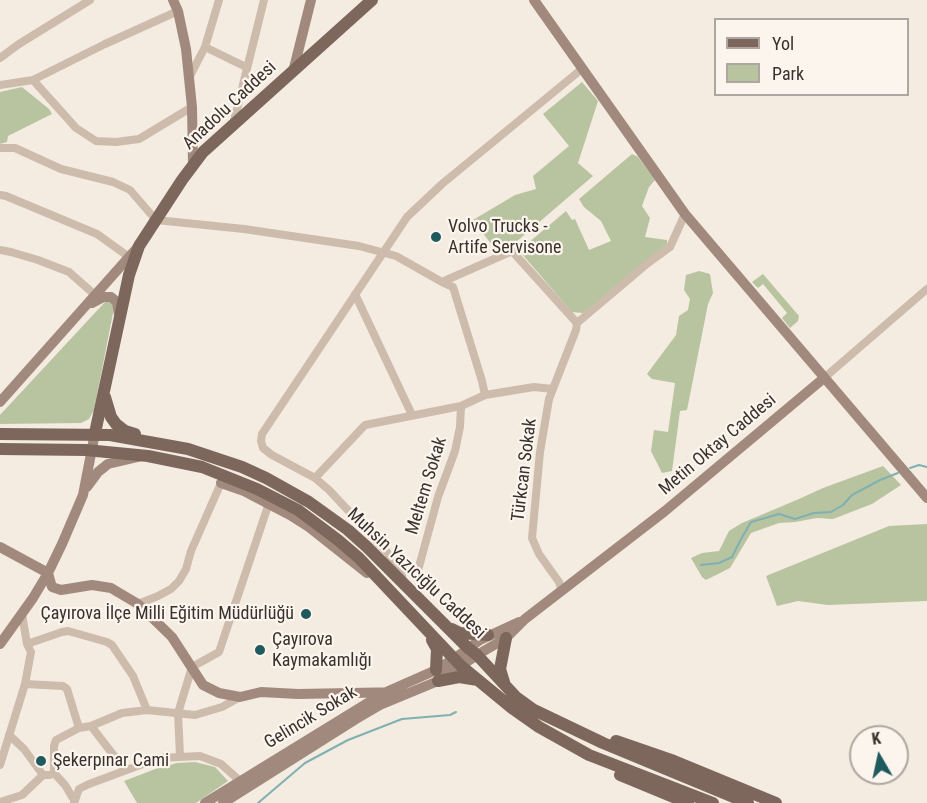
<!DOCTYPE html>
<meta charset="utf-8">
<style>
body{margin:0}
#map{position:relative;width:927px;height:803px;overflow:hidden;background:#f4ebe1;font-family:"Roboto Condensed",sans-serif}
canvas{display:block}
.legend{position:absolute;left:714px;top:18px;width:195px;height:78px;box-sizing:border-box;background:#fbf5ee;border:2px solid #aea6a0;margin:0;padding:8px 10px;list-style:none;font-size:18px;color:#3b302b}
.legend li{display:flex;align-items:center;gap:12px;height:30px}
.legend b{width:30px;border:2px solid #aea6a0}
.north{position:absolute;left:849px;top:725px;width:60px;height:60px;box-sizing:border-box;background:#fbf5ee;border:2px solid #aea6a0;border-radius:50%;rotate:351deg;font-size:16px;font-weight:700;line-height:24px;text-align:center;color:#3b302b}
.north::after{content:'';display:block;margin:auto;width:21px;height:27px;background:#1f5a5e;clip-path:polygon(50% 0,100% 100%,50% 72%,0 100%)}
</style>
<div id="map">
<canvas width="927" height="803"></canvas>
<ul class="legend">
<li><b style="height:8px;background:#7d675c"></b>Yol</li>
<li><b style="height:16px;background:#b8c4a0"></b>Park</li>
</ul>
<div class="north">K</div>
</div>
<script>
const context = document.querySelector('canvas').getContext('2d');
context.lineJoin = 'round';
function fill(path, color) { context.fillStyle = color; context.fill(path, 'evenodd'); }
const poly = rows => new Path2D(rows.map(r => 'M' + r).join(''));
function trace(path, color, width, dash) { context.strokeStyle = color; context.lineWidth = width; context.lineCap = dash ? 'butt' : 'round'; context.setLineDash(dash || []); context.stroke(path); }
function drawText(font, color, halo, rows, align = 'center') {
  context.font = font + ' "Roboto Condensed",sans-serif'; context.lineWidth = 4.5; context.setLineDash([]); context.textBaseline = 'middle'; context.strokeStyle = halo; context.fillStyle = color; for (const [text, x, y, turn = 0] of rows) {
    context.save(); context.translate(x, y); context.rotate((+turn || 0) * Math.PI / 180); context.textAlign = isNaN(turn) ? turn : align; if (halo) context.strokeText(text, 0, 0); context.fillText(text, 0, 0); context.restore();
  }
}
const green = poly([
 [582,82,598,101,578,163,593,176,509,248,498,253,473,220,515,195,536,189,533,176,569,146,543,114],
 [22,87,49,109,52,114,8,136,7,142,0,144,0,92],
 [632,154,638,157,655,180,649,187,642,206,650,218,645,237,667,240,667,244,583,313,572,312,522,254,521,249,566,211,572,220,575,219,589,250,611,241,601,221,584,207,579,199],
 [699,271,710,274,713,293,708,304,687,410,680,411,672,471,662,473,651,451,654,430,668,432,675,383,652,379,647,374,676,335,679,316,688,310,690,299,684,290,686,275],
 [763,274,799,316,798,321,790,328,782,318,787,313,763,284,758,288,752,282],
 [110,301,114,304,114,308,94,410,89,419,81,423,0,424,0,415,105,302],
 [883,466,901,485,872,504,833,519,817,518,795,522,779,523,751,533,730,568,706,580,702,577,691,558,702,553,719,551,729,531,742,523,799,499,823,488],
 [927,524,927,601,828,605,798,601,777,606,766,576,889,526],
 [195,762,215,767,228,781,196,803,137,803,124,781,158,768,177,763]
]);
const stream = poly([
 [910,468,919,465,927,467],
 [701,565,719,563,732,557,741,539,751,522,779,514,795,519,814,513,831,512,843,505,852,495,880,480,898,473],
 [258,803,305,763,348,740,402,719,450,715,456,712]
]);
const street = poly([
 [205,47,246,67],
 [0,58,19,44,90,0],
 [190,76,205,47,219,0],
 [33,80,76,128,96,141,116,142,139,139,192,107],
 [0,85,33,80,105,44,178,11],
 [233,125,264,0],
 [0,148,15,148,61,169,113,182,130,190,156,220,244,229,359,246,396,256,442,282,512,251,577,323,576,330,549,399,540,452,532,538,539,554,559,582,562,591],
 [0,195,6,196,97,234,129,257],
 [0,250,11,252,38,260,69,272,95,295],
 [442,282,453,287,482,381,485,395],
 [355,294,412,415],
 [577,323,648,263,670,247,685,214],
 [824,378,927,289],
 [315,478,365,425,461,406,485,395,534,387,553,389],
 [417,574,438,497,455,451,460,427,461,406],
 [402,576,387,552,329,490,315,478,272,455,263,448,261,441,262,434,407,217,442,184,583,68],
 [138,604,158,596,171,589,179,581,186,569,191,551,221,483],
 [27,644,62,632,68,631,107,642,112,645,133,676,147,710],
 [25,684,63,686,67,689,79,728],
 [91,726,125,770],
 [9,735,24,749,43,775],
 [180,756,178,713,192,667,219,652,269,503],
 [0,765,25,684,31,652,27,644,22,614],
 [54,773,54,746,56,740,79,728,91,726,122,713,147,710,195,715,222,707,240,697],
 [54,773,65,785,74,800],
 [3,801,22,795,43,775,50,775,54,773],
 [74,803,79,789,89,784,159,758,200,756,221,764,240,781]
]);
const secondary = poly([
 [173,0,178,11,186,49,192,107,193,164],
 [534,0,685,214,927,498],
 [293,72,311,0],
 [92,303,103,297,111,297,117,302,119,315],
 [0,402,137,248],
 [221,483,244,491,290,515,309,527,367,573],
 [87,487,98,472,108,464,138,457],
 [0,547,48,573,52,587,61,590,92,585,111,588,138,604,172,637,203,685,219,693,240,697,261,692,298,694,404,692],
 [0,644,33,598,48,573,62,544,83,495,95,433],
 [205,803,384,693,436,670,455,658,480,640,519,622],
 [223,803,356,719,380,705,438,681,477,655,506,638,525,619,665,511,824,378]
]);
const primary = poly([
 [105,397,111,417,116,424,125,431,135,434],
 [95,433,129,275,139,246,182,180,203,152,372,0],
 [0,434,110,435,188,449,242,467,266,478,309,502,348,530,367,547,468,648,477,655,516,697,534,710,603,743,748,803],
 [0,449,86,450,148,456,202,467,257,489,298,510,338,540,359,558,461,666,512,708,539,727,589,755,713,803],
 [452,629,460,633,488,635],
 [432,640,437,649,436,670],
 [438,681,459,677,478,680],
 [504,682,500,669,506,638],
 [616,741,674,761,776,803],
 [620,775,688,803]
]);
const markers = [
 [436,237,6,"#1f5a5e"],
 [306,614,6,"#1f5a5e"],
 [260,650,6,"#1f5a5e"],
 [41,761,6,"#1f5a5e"]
];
const streetNames = [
 ["Anadolu Caddesi",230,106,-43],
 ["Metin Oktay Caddesi",718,445,-40],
 ["Türkcan Sokak",525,470,-83],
 ["Meltem Sokak",427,486,-73],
 ["Muhsin Yazıcığlu Caddesi",416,574,43],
 ["Gelincik Sokak",311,718,-31]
];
const poiNames = [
 ["Volvo Trucks -",448,227],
 ["Artife Servisone",448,248],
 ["Çayırova İlçe Milli Eğitim Müdürlüğü",294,614,"right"],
 ["Çayırova",272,640],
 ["Kaymakamlığı",272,661],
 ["Şekerpınar Cami",53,761]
];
fill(green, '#b8c4a0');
trace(stream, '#7fb0b2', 2);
trace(street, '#cdbbac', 8);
trace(secondary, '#a18a7d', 10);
trace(primary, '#7d675c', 12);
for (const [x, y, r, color] of markers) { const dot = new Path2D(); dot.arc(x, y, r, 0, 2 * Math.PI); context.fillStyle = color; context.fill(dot); trace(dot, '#fbf5ee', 2); }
drawText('18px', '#3b302b', '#fbf5ee', streetNames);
drawText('18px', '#3b302b', '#fbf5ee', poiNames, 'left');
</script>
